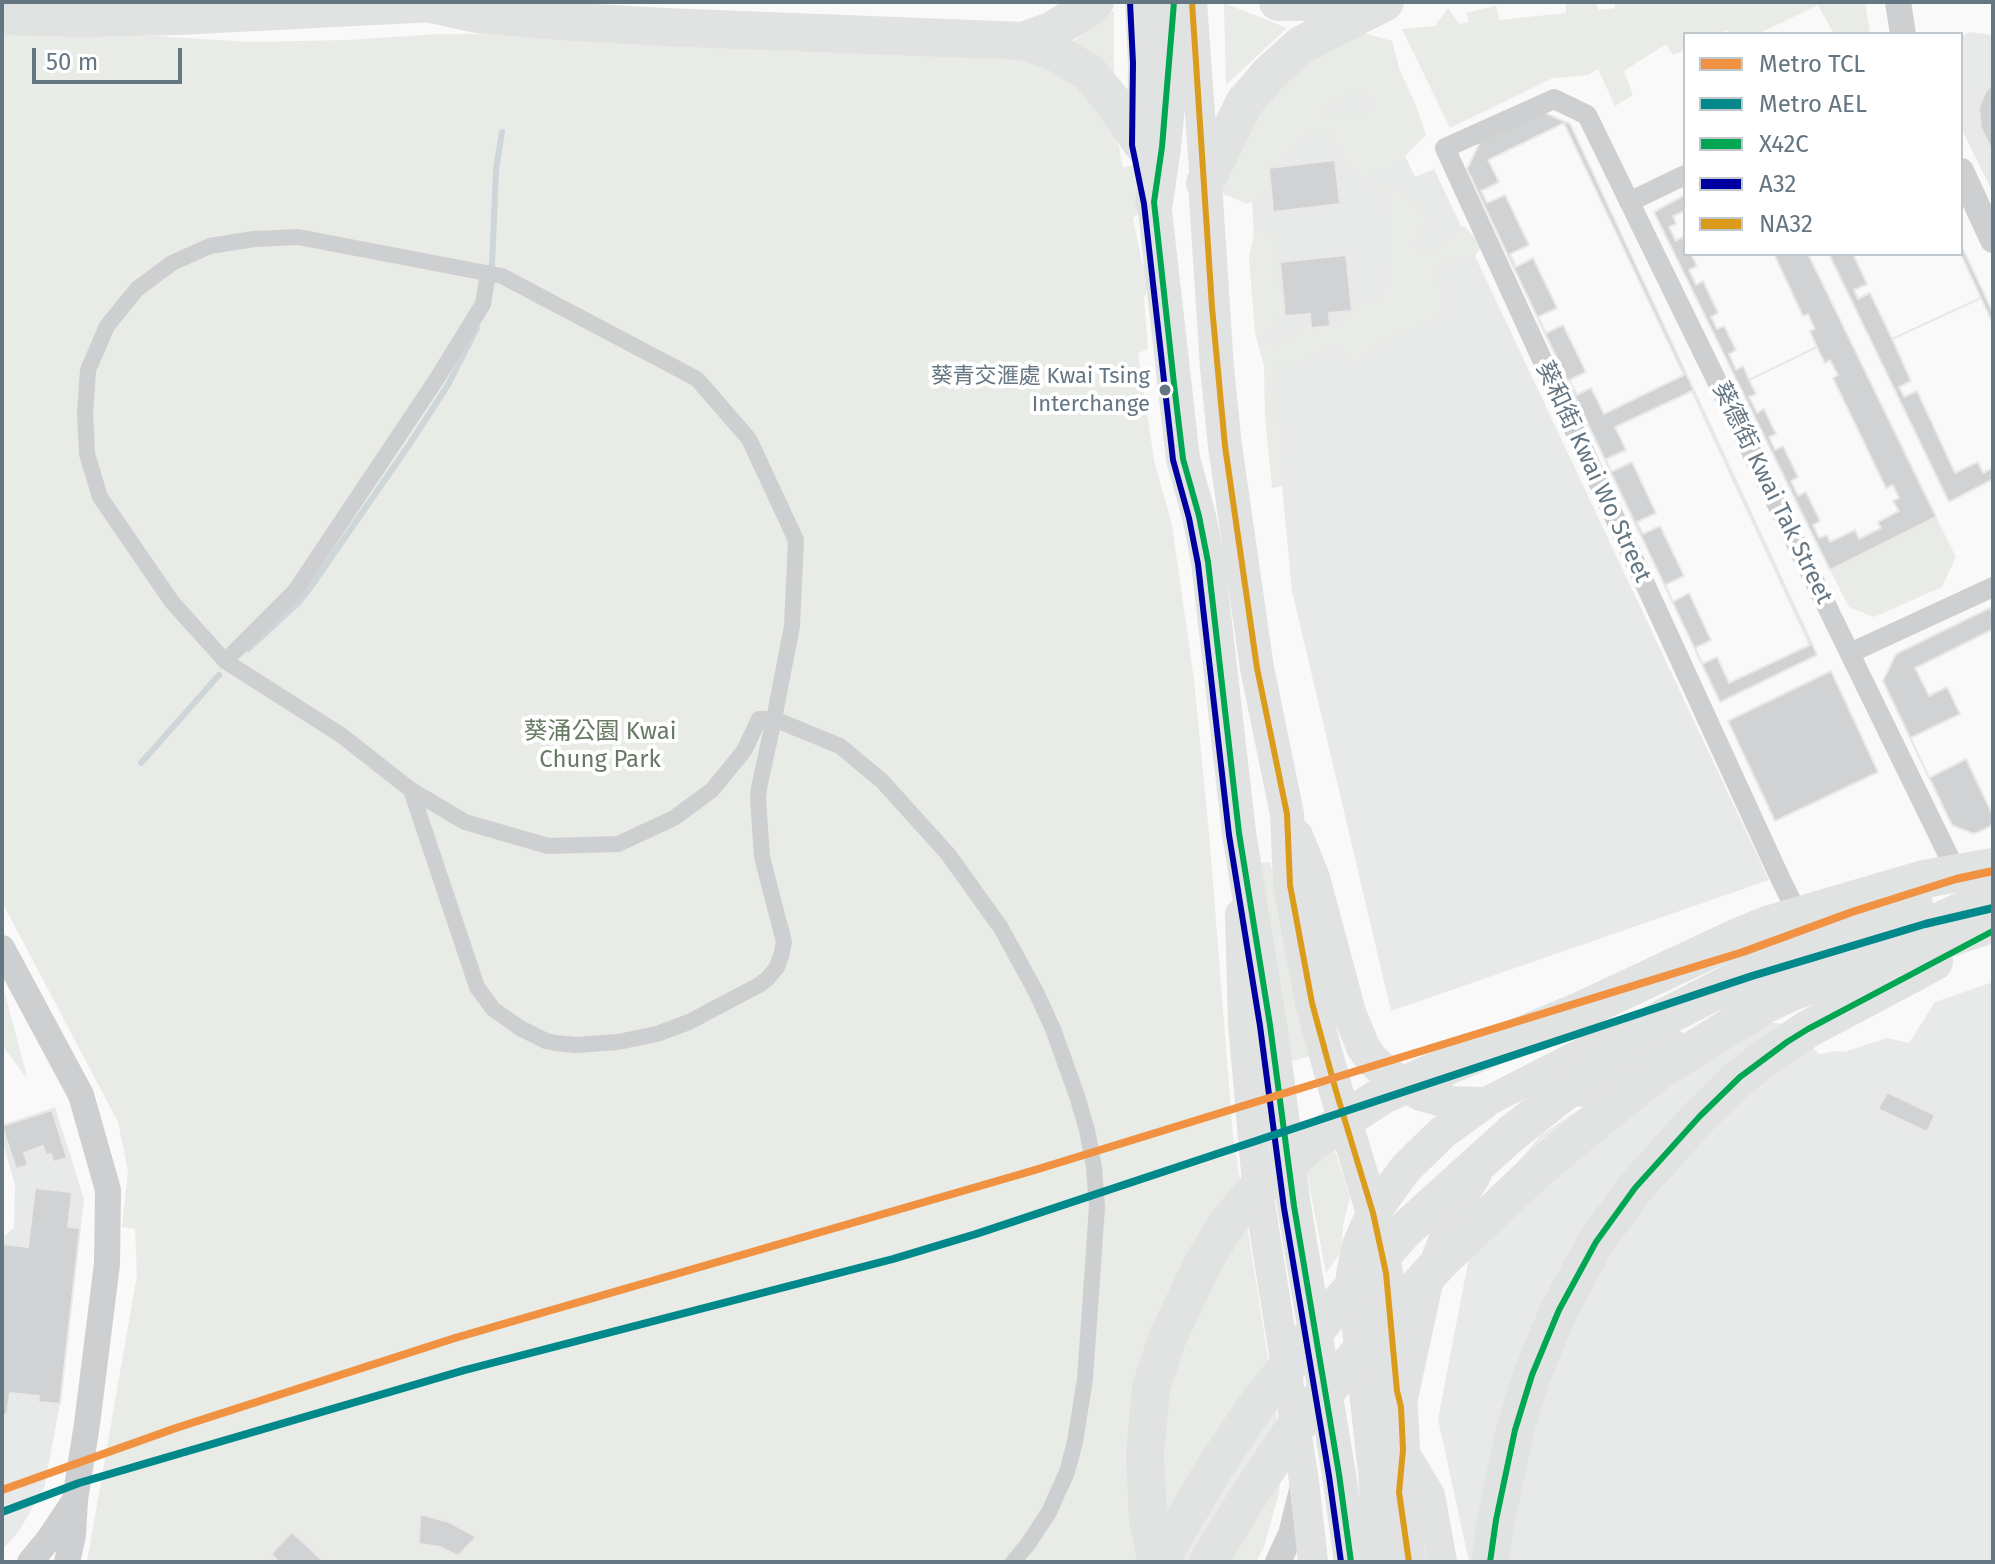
<!DOCTYPE html>
<meta charset="utf-8">
<style>
body{margin:0}
#map{position:relative;width:1995px;height:1564px;overflow:hidden;background:#f9f9f9;font-family:"Fira Sans",sans-serif}
canvas{display:block}
.frame{position:absolute;inset:0;border:4px solid #657683;pointer-events:none}
.legend{position:absolute;left:1683px;top:32px;width:280px;height:224px;box-sizing:border-box;background:#fff;border:2px solid #c1c8cd;margin:0;padding:10px 14px;list-style:none;font-size:24px;color:#657683}
.legend li{display:flex;align-items:center;gap:16px;height:40px}
.legend b{width:40px;border:2px solid #c1c8cd}
.scale{position:absolute;left:32px;top:48px;width:150px;height:36px;box-sizing:border-box;border:4px solid #657683;border-top:0;padding-left:10px;font-size:24px;line-height:28px;white-space:nowrap;color:#657683;-webkit-text-stroke:6px #fff;paint-order:stroke}
</style>
<div id="map">
<canvas width="1995" height="1564"></canvas>
<div class="frame"></div>
<ul class="legend">
<li><b style="height:10px;background:#f09241"></b>Metro TCL</li>
<li><b style="height:10px;background:#00888a"></b>Metro AEL</li>
<li><b style="height:10px;background:#00a651"></b>X42C</li>
<li><b style="height:10px;background:#0000a0"></b>A32</li>
<li><b style="height:10px;background:#da9c1a"></b>NA32</li>
</ul>
<div class="scale">50 m</div>
</div>
<script>
const context = document.querySelector('canvas').getContext('2d');
context.lineJoin = 'round';
function fill(path, color) { context.fillStyle = color; context.fill(path, 'evenodd'); }
const poly = rows => new Path2D(rows.map(r => 'M' + r).join(''));
function trace(path, color, width, dash) { context.strokeStyle = color; context.lineWidth = width; context.lineCap = dash ? 'butt' : 'round'; context.setLineDash(dash || []); context.stroke(path); }
function drawText(font, color, halo, rows, align = 'center') {
  context.font = font + ' "Fira Sans","Noto Sans TC",sans-serif'; context.lineWidth = 8; context.setLineDash([]); context.textBaseline = 'middle'; context.strokeStyle = halo; context.fillStyle = color; for (const [text, x, y, turn = 0] of rows) {
    context.save(); context.translate(x, y); context.rotate((+turn || 0) * Math.PI / 180); context.textAlign = isNaN(turn) ? turn : align; if (halo) context.strokeText(text, 0, 0); context.fillText(text, 0, 0); context.restore();
  }
}
const built = poly([
 [1969,32,1993,35,1993,193,1961,128,1961,37],
 [1383,60,1421,140,1402,150,1415,177,1434,169,1769,880,1391,1011,1292,591,1282,486,1256,281,1252,198,1275,138],
 [1993,982,1993,1562,1469,1562,1438,1419,1471,1247,1492,1193,1540,1136,1575,1112,1653,1070,1768,1022,1782,1024,1799,1035,1819,1054,1836,1051,1844,1052,1887,1038,1909,1043,1935,1002],
 [55,1107,84,1199,60,1404,44,1488,19,1531,2,1550,2,1238,14,1228,15,1185,2,1140,2,1125]
]);
const green = poly([
 [1566,2,1594,2,1599,10,1615,8,1615,2,1865,2,1870,34,1834,34,1818,5,1758,34,1730,34,1727,30,1717,34,1685,34,1685,50,1673,55,1666,44,1624,71,1633,95,1615,106,1598,69,1588,75,1553,78,1450,128,1402,29,1435,26,1448,8,1459,24,1469,22,1466,13,1496,6,1499,20,1566,13],
 [1224,3,1287,28,1226,85],
 [1114,11,1114,80,1070,44],
 [1354,30,1392,41,1400,71,1415,103,1426,135,1391,170,1355,178,1329,131,1306,134,1286,152,1272,188,1248,204,1221,193,1274,77],
 [1362,89,1377,105,1361,114,1322,114,1325,108],
 [2,33,139,35,252,42,348,40,441,34,504,34,1022,51,1104,106,1119,147,1123,168,1139,163,1155,202,1133,218,1142,263,1160,267,1144,298,1148,349,1138,353,1154,460,1172,525,1194,680,1209,833,1233,1136,1282,1447,1279,1493,1264,1547,1256,1562,87,1562,137,1275,135,1229,122,1227,128,1171,118,1122,2,902],
 [1368,183,1388,185,1415,202,1427,221,1413,246,1432,253,1464,226,1482,245,1473,260,1450,258,1436,271,1445,305,1437,322,1389,336,1353,365,1335,344,1296,367,1278,366,1272,389,1286,459,1282,486,1272,488,1265,417,1264,366,1255,333,1249,257,1255,229,1274,234,1279,283,1288,309,1268,331,1274,350,1312,321,1335,328,1343,307,1382,300,1392,260,1392,223,1388,199],
 [1936,517,1956,557,1942,587,1874,617,1849,607,1830,570],
 [1270,862,1311,1056,1285,1063,1261,863],
 [2,983,28,1080,2,1045],
 [1330,1135,1350,1197,1343,1225,1341,1252,1326,1273,1304,1158]
]);
const stream = poly([
 [492,265,496,170,502,132],
 [248,649,299,602,310,588,409,445,448,385,477,328],
 [141,763,219,675]
]);
const building = poly([
 [1993,82,1993,153,1981,128,1979,108,1985,93,1993,82],
 [1543,112,1570,124,1817,655,1720,702,1467,169,1480,142,1543,112],
 [1564,123,1684,375,1604,414,1591,388,1577,395,1569,380,1586,372,1563,325,1546,333,1538,317,1557,308,1533,258,1516,267,1510,254,1529,245,1505,195,1487,203,1481,191,1499,182,1488,160,1564,123],
 [1335,160,1340,204,1273,212,1269,168,1335,160],
 [1685,195,1685,254,1808,254,1936,517,1830,570,1654,212,1685,195],
 [1685,211,1685,242,1682,237,1676,241,1669,227,1676,224,1673,216,1685,211],
 [1961,245,1993,313,1993,479,1949,502,1829,254,1961,254,1961,245],
 [1691,254,1774,254,1803,316,1808,314,1815,329,1810,331,1817,347,1749,380,1743,366,1736,370,1729,354,1736,350,1724,326,1717,329,1711,317,1718,313,1703,281,1696,285,1689,270,1697,266,1691,254],
 [1853,254,1961,254,1981,298,1892,339,1870,293,1858,299,1854,290,1867,284,1853,254],
 [1346,255,1352,311,1329,313,1330,326,1311,328,1310,314,1285,316,1280,262,1346,255],
 [1981,298,1993,324,1993,468,1983,473,1978,462,1955,473,1917,391,1904,397,1899,387,1911,381,1892,339,1981,298],
 [1817,347,1825,363,1830,360,1838,375,1833,378,1886,488,1893,485,1899,498,1893,501,1899,511,1878,522,1881,528,1859,539,1855,530,1830,542,1827,535,1819,538,1813,525,1820,521,1806,492,1798,496,1791,481,1798,477,1783,446,1775,450,1769,437,1776,434,1764,409,1757,413,1749,397,1756,394,1749,380,1817,347],
 [1692,391,1810,645,1729,683,1717,657,1702,664,1695,648,1711,640,1689,593,1673,602,1665,585,1684,576,1660,526,1643,534,1637,522,1656,513,1632,462,1611,472,1606,459,1626,450,1615,427,1692,391],
 [1990,608,1993,614,1993,825,1974,834,1952,825,1883,681,1896,654,1990,608],
 [1993,629,1993,816,1966,759,1929,778,1910,738,1960,714,1947,687,1929,696,1915,668,1993,629],
 [1831,671,1878,772,1775,821,1728,721,1831,671],
 [1887,1092,1935,1115,1927,1132,1878,1109,1887,1092],
 [52,1110,67,1158,53,1162,51,1154,46,1155,43,1146,24,1153,28,1165,16,1169,2,1126,52,1110],
 [35,1188,72,1192,68,1227,80,1228,60,1404,38,1402,39,1396,10,1393,7,1415,2,1414,2,1244,28,1247,35,1188],
 [420,1514,449,1522,476,1537,458,1556,440,1547,419,1544,420,1514],
 [292,1532,324,1562,279,1562,271,1554,292,1532]
]);
const pedestrian = poly([
 [225,661,295,591,436,380,483,304,488,273],
 [411,790,477,987,493,1009,520,1028,546,1041,555,1043,576,1045,618,1042,657,1034,689,1022,759,985,768,978,777,967,781,956,784,942,762,857,758,798,759,788,774,719,792,626,796,540,749,439,697,379,502,276,298,237,254,239,210,246,172,263,137,289,107,326,88,370,85,413,87,454,100,497,172,602,225,661,341,735,411,790,465,822,548,846,618,844,674,818,712,790,744,751,759,719,774,719,840,746,882,781,948,854,1001,928,1036,992,1053,1029,1077,1096,1087,1130,1094,1167,1097,1207,1085,1379,1075,1442,1067,1472,1049,1512,1028,1544,1013,1562]
]);
const minor = poly([
 [1629,202,1685,175],
 [1850,653,1993,587],
 [1801,920,1781,880,1445,148,1554,99,1587,115,1956,871]
]);
const tertiary = poly([
 [1898,2,1903,34],
 [1961,171,1993,240],
 [2,948,81,1095,108,1190,107,1264,87,1424,75,1500,73,1535,67,1562],
 [30,1562,49,1539,73,1503],
 [1278,1562,1291,1534,1302,1490]
]);
const secondary = poly([
 [1140,2,1143,63,1142,144,1144,152],
 [1192,2,1205,183],
 [1240,914,1243,1024,1257,1184,1304,1481,1313,1562],
 [1868,950,1993,892],
 [1581,1092,1674,1045],
 [1482,1104,1619,1034],
 [1403,1398,1428,1283,1436,1259,1451,1219,1461,1199,1476,1176],
 [1403,1450,1430,1495,1442,1562]
]);
const primary = poly([
 [1205,183,1217,368,1225,446,1257,668,1287,814,1290,885,1312,1003,1336,1091,1373,1213,1386,1273,1397,1391,1401,1407,1403,1450,1399,1492,1409,1562],
 [1154,202,1183,459,1199,516,1208,562,1239,833,1270,1025,1294,1206,1339,1474,1351,1562],
 [1296,836,1313,878,1349,1012,1363,1047,1372,1060,1392,1077,1421,1094,1453,1103,1482,1104],
 [1379,1562,1380,1552,1375,1473,1353,1274,1359,1245,1373,1213,1406,1168,1443,1132,1482,1104]
]);
const motorway = poly([
 [1278,2,1320,2],
 [431,4,477,14,559,21,665,27,1023,41,1057,53,1089,73,1114,103,1142,144],
 [2,16,80,18,177,16,454,2],
 [1023,41,1053,30,1082,12,1095,2],
 [1205,183,1244,103,1269,74,1301,45,1385,2],
 [1154,202,1162,147,1167,95,1167,70,1174,2],
 [1157,1562,1148,1520,1145,1455,1151,1388,1167,1339,1203,1263,1226,1225,1252,1194,1314,1141,1381,1096,1426,1075,1582,1010,1740,936,1767,925,1924,879,1993,867],
 [1159,1562,1215,1467,1256,1406,1329,1314,1405,1230,1511,1134,1636,1035,1665,1017,1754,971,1914,904],
 [1208,1562,1248,1497,1291,1433,1362,1349,1440,1262,1537,1170,1607,1112,1659,1071,1768,1003,1791,992,1993,923],
 [1490,1562,1496,1520,1515,1430,1532,1375,1559,1310,1596,1242,1635,1188,1700,1116,1740,1077,1771,1054,1808,1029,1934,962]
]);
const bus1 = poly([
 [1174,2,1162,147,1154,202,1174,384,1183,459,1199,516,1208,562,1239,833,1270,1025,1294,1206,1339,1474,1351,1562],
 [1490,1562,1496,1520,1515,1430,1532,1375,1559,1310,1596,1242,1635,1188,1700,1116,1740,1077,1787,1042,1808,1029,1993,931]
]);
const bus2 = poly([
 [1130,2,1133,63,1132,145,1144,204,1173,460,1189,518,1198,564,1229,835,1260,1026,1284,1208,1329,1476,1341,1562]
]);
const bus3 = poly([
 [1192,2,1212,307,1225,446,1257,668,1287,814,1290,885,1312,1003,1336,1091,1373,1213,1386,1273,1397,1391,1401,1407,1403,1450,1399,1492,1409,1562]
]);
const metro1 = poly([
 [2,1490,176,1428,455,1338,1035,1170,1743,952,1852,912,1956,879,1993,871]
]);
const metro2 = poly([
 [2,1512,79,1483,465,1370,893,1259,976,1234,1752,976,1925,924,1993,908]
]);
const markers = [
 [1165,390,7,"#657683"]
];
const busNames = [
 ["葵青交滙處 Kwai Tsing",1150,377],
 ["Interchange",1150,405]
];
const streetNames = [
 ["葵和街 Kwai Wo Street",1593,472,65],
 ["葵德街 Kwai Tak Street",1772,493,64]
];
const parkNames = [
 ["葵涌公園 Kwai",600,732],
 ["Chung Park",600,760]
];
fill(built, '#e8e9e9');
fill(green, '#e8ebe6');
trace(stream, '#ced6d9', 6);
fill(building, '#d0d2d3');
trace(building, '#e8e8e8', 2);
trace(pedestrian, '#cecfd0', 16);
trace(minor, '#cecfd0', 20);
trace(tertiary, '#cecfd0', 26);
trace(secondary, '#e1e2e2', 30);
trace(primary, '#e1e2e2', 34);
trace(motorway, '#e1e2e2', 38);
trace(bus1, '#00a651', 6);
trace(bus2, '#0000a0', 6);
trace(bus3, '#da9c1a', 6);
trace(metro1, '#f09241', 8);
trace(metro2, '#00888a', 8);
for (const [x, y, r, color] of markers) { const dot = new Path2D(); dot.arc(x, y, r, 0, 2 * Math.PI); context.fillStyle = color; context.fill(dot); trace(dot, '#fff', 3); }
drawText('22px', '#657683', '#fff', busNames, 'right');
drawText('24px', '#657683', '#fff', streetNames);
drawText('24px', '#687a64', '#fff', parkNames);
</script>
